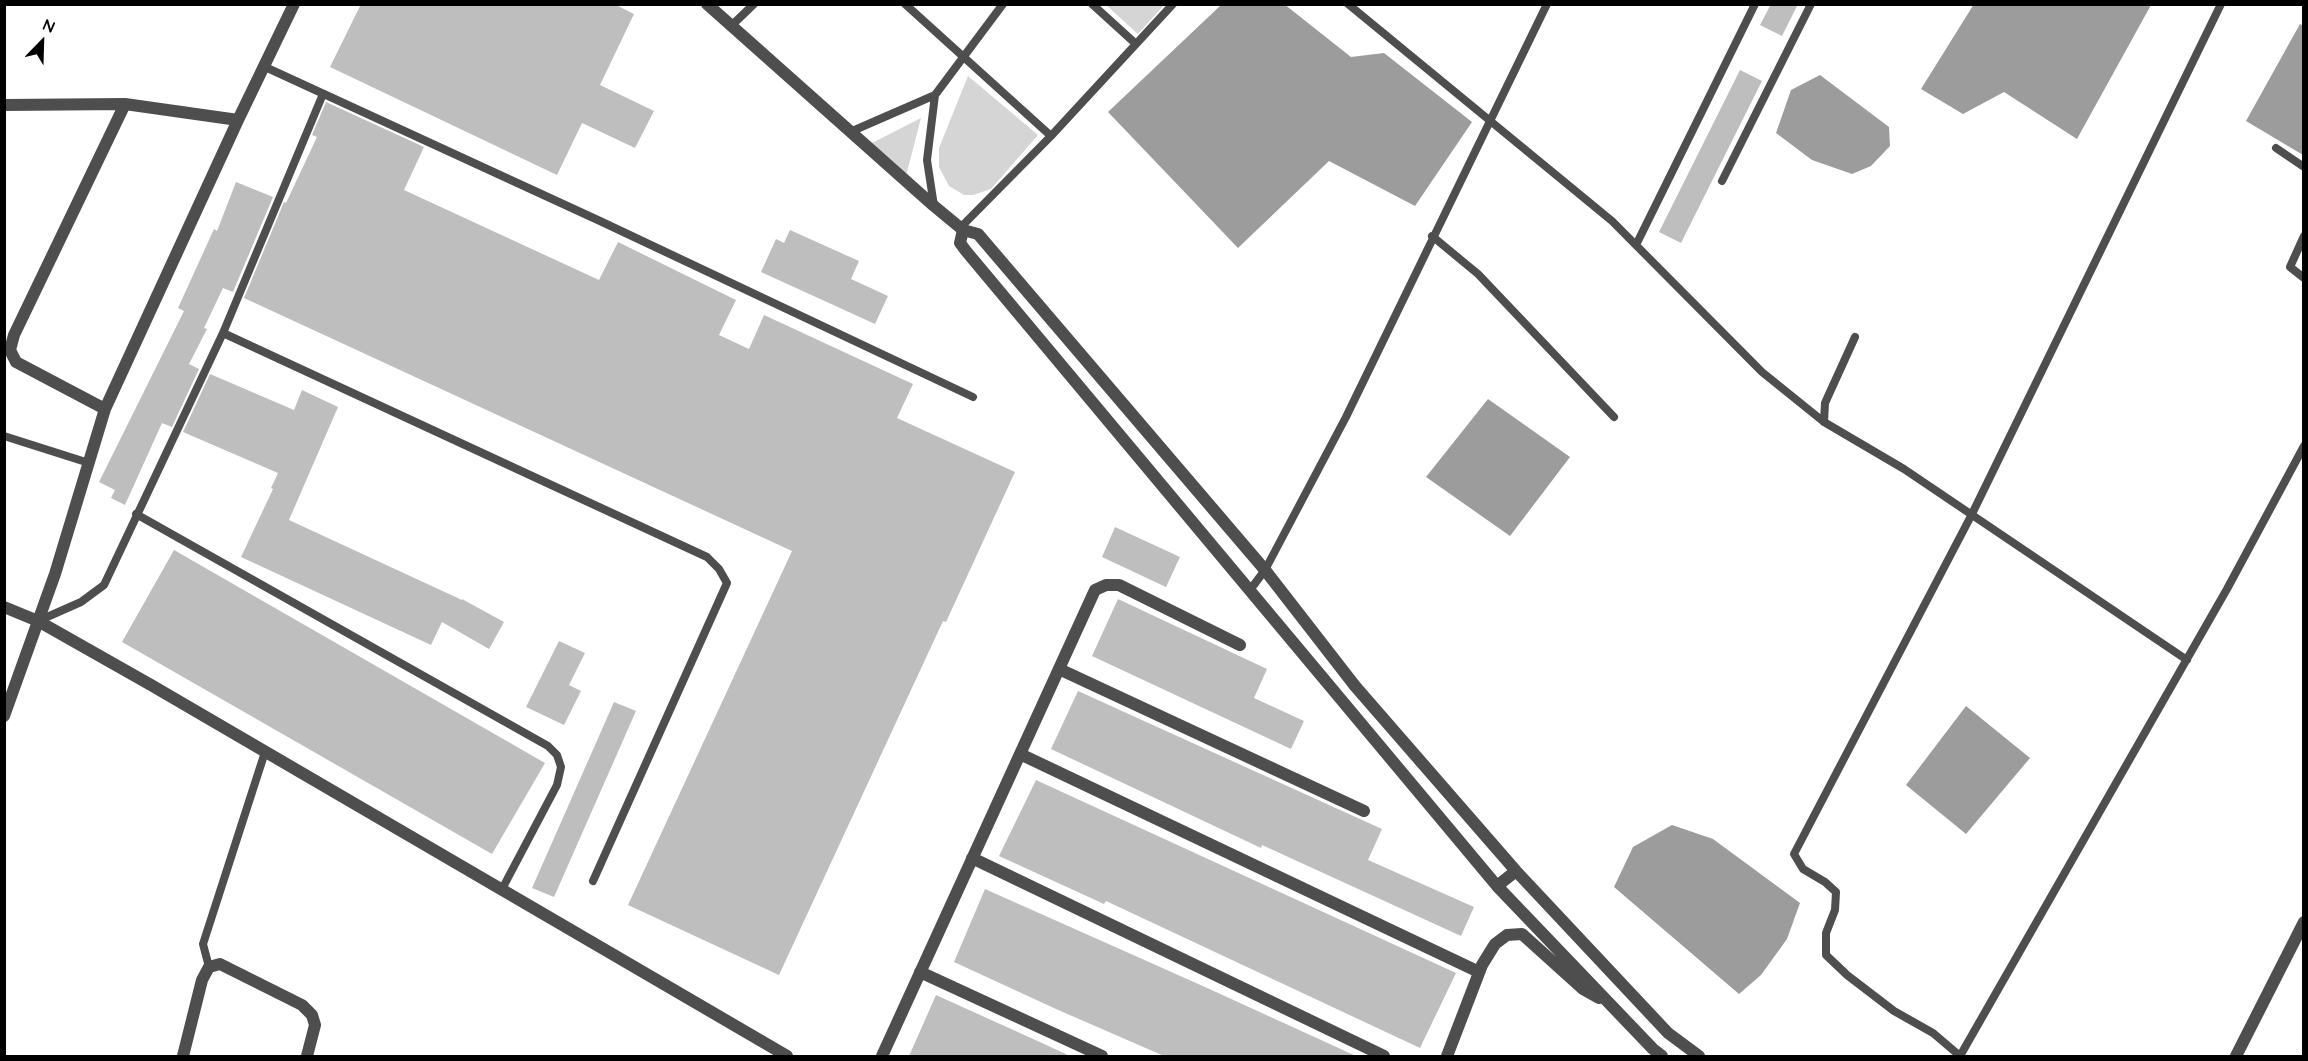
<!DOCTYPE html>
<style>
body{margin:0}
#map{position:relative;width:2308px;height:1061px;overflow:hidden;background:#fff;font-family:Quicksand,sans-serif}
canvas{display:block}
.frame{position:absolute;inset:0;border:6px solid #000;pointer-events:none}
.north{position:absolute;left:12px;top:12px;width:60px;height:60px;-webkit-text-stroke:4px #fff;paint-order:stroke;rotate:23deg;font-size:16px;font-weight:700;line-height:24px;text-align:center;color:#000}
.north::after{content:'';display:block;margin:auto;width:21px;height:27px;background:#000;clip-path:polygon(50% 0,100% 100%,50% 72%,0 100%)}
</style>
<div id="map">
<canvas width="2308" height="1061"></canvas>
<div class="frame"></div>
<div class="north">N</div>
</div>
<script>
const context = document.querySelector('canvas').getContext('2d');
context.lineJoin = 'round';
function fill(path, color) { context.fillStyle = color; context.fill(path, 'evenodd'); }
const poly = rows => new Path2D(rows.map(r => 'M' + r).join(''));
function trace(path, color, width, dash) { context.strokeStyle = color; context.lineWidth = width; context.lineCap = dash ? 'butt' : 'round'; context.setLineDash(dash || []); context.stroke(path); }
const green = poly([
 [1106,5,1164,4,1164,5,1138,34],
 [968,76,1038,135,991,189,973,195,964,195,949,186,939,167,939,148],
 [921,118,906,176,872,143]
]);
const water = poly([
 [1284,4,1351,57,1384,53,1472,122,1415,206,1329,161,1238,248,1108,112,1221,5],
 [1974,4,2151,4,2151,5,2077,139,2004,92,1963,114,1921,89],
 [2300,24,2304,26,2303,155,2246,121],
 [1820,75,1889,127,1890,146,1871,166,1852,174,1812,160,1776,133,1791,90],
 [1488,399,1570,457,1510,536,1426,477],
 [1966,706,2030,758,1966,834,1906,785],
 [1672,825,1713,839,1800,903,1787,939,1761,975,1739,994,1614,887,1633,847]
]);
const building = poly([
 [361,4,614,4,634,14,600,85,654,111,635,148,582,123,557,175,330,67],
 [1771,4,1798,4,1782,36,1760,25],
 [1740,70,1762,81,1681,243,1659,232],
 [326,102,424,147,404,190,599,280,618,242,736,300,719,335,749,349,764,315,913,384,897,418,1015,472,946,622,943,621,779,975,628,905,792,551,244,298,284,202,286,203,317,137,312,135],
 [236,182,273,197,233,292,223,288,204,328,207,329,189,364,199,369,172,427,162,423,125,505,111,498,115,490,99,482,184,311,178,308,214,229,217,231],
 [790,230,859,261,851,279,888,296,875,324,761,272,776,239,784,243],
 [210,374,294,410,302,390,338,407,289,520,462,600,462,599,504,622,489,649,442,622,431,645,241,557,273,489,271,488,278,473,183,432],
 [1115,527,1180,557,1166,587,1102,557],
 [174,550,545,763,492,854,122,642],
 [1118,599,1267,669,1254,698,1304,721,1291,749,1092,656],
 [559,641,585,653,569,685,581,691,564,725,526,707],
 [1078,691,1382,829,1368,860,1474,907,1461,936,1262,845,1261,848,1051,749],
 [614,702,636,711,554,897,532,888],
 [1036,780,1456,973,1420,1048,1106,901,1104,904,999,856],
 [985,889,1205,987,1356,1056,1164,1056,1056,1009,954,962],
 [936,995,1042,1043,1070,1056,909,1056]
]);
const service = poly([
 [905,4,1051,136],
 [1092,4,1136,44],
 [1348,4,1612,221,1762,372,1824,422,1904,469,2187,660],
 [2221,4,1971,516,1794,854,1803,869,1825,882,1836,892,1835,910,1826,933,1826,955,1847,975,1894,1011,1933,1033,1960,1056,2227,589,2304,446],
 [730,27,754,4],
 [263,66,600,221,973,397],
 [850,132,935,95,1003,4],
 [2276,148,2304,167],
 [1722,181,1811,4],
 [934,206,927,160,935,95],
 [961,227,1051,136,1173,4],
 [1432,236,1478,274,1614,417],
 [2304,236,2290,267,2304,278],
 [1636,245,1755,4],
 [223,333,323,94],
 [1824,422,1825,403,1855,337],
 [4,436,89,463],
 [136,514,548,746,557,755,561,767,557,785,501,891],
 [1250,590,1265,570,1346,417,1547,4],
 [38,621,81,602,104,585,223,333,707,557,719,569,727,583,593,881],
 [209,967,203,944,265,752]
]);
const minor = poly([
 [707,4,934,206,963,230,978,234,1265,570,1355,686,1516,871,1668,1033,1699,1056],
 [4,105,125,104,238,120],
 [963,230,960,243,966,251,1497,886,1653,1049,1662,1056],
 [105,409,16,362,10,350,14,335,125,104],
 [4,607,38,621,151,685,787,1056],
 [1059,669,1364,811],
 [4,716,55,574,105,409,238,120,294,4],
 [1020,754,1479,972],
 [972,858,1384,1056],
 [1497,886,1516,871],
 [920,972,1102,1056],
 [183,1056,202,980,209,967,220,964,302,1005,312,1015,315,1025,307,1056],
 [882,1056,1095,590,1106,585,1119,585,1240,645],
 [1447,1056,1482,965,1495,944,1507,935,1522,934,1583,989,1599,998]
]);
const tertiary = poly([
 [2236,1056,2304,922]
]);
fill(green, '#d5d5d5');
fill(water, '#9c9c9c');
fill(building, '#bebebe');
trace(service, '#4e4e4e', 8);
trace(minor, '#4e4e4e', 12);
trace(tertiary, '#4e4e4e', 12);
</script>
